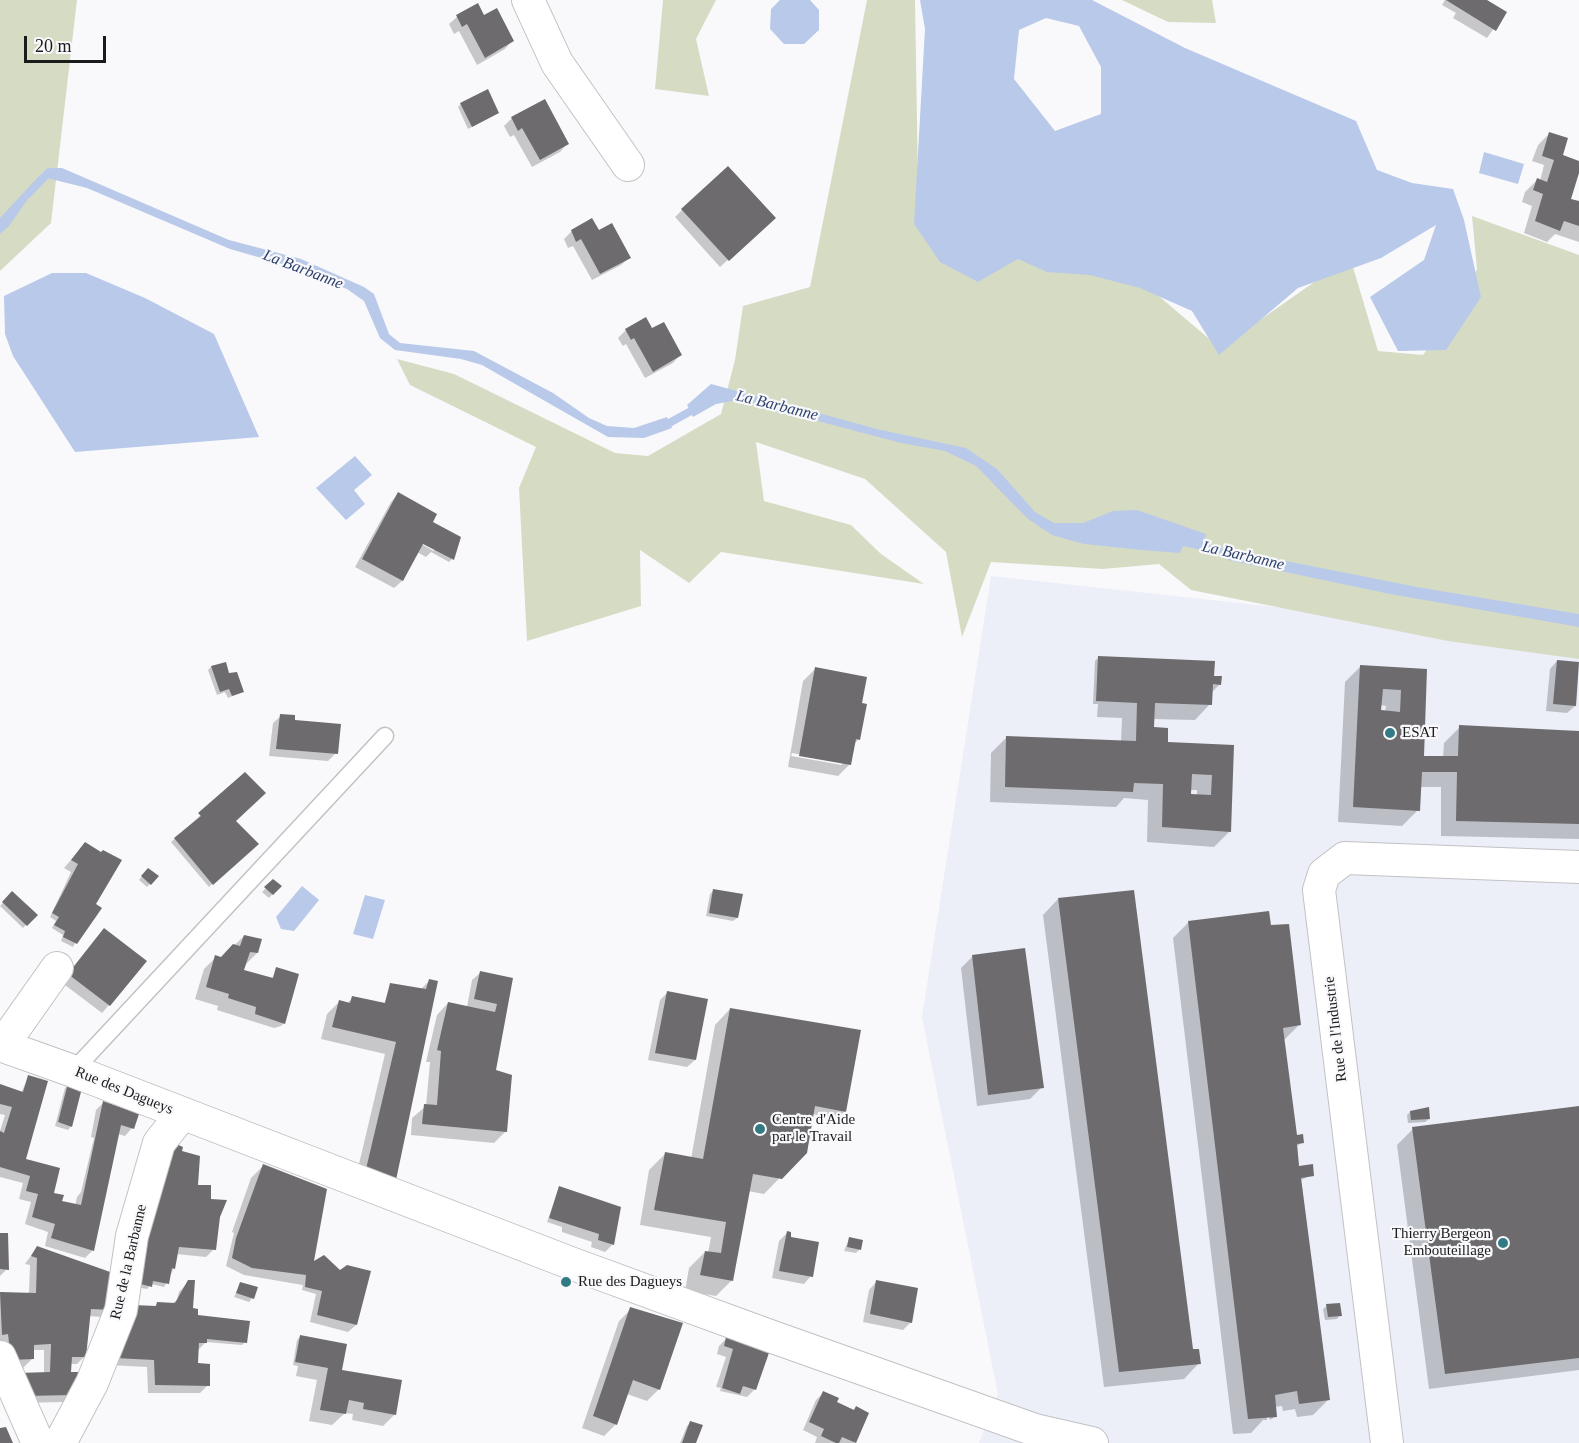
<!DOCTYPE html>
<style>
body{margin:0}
#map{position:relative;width:1579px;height:1443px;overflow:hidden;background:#f9f9fc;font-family:Georgia,serif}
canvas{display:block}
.scale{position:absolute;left:24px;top:36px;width:82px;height:27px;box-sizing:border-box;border:3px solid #1a1b1b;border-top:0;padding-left:8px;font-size:18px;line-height:21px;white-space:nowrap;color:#1a1b1b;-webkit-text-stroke:4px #f9f9fc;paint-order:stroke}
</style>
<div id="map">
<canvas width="1579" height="1443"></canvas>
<div class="scale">20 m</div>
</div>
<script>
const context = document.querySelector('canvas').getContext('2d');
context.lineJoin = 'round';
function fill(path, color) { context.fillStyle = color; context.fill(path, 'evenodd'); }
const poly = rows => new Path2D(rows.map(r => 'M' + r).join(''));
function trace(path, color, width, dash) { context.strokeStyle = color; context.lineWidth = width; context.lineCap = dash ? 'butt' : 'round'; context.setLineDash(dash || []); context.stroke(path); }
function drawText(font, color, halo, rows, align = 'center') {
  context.font = font + ' Georgia,serif'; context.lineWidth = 4.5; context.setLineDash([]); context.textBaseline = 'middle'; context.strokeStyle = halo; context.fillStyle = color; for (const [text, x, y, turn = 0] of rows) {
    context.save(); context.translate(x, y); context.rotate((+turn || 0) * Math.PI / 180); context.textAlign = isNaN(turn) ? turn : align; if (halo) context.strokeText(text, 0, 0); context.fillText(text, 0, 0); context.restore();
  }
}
const built = poly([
 [991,576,1579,640,1579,1443,979,1443,998,1394,922,1017]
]);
const green = poly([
 [0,0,77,0,51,223,0,271],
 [663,0,716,0,696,39,709,96,655,89],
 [867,0,915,0,918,181,1108,253,1220,348,1350,257,1378,351,1423,355,1458,307,1477,269,1472,216,1579,255,1579,659,1448,641,1191,590,1159,564,1103,569,991,562,962,637,946,552,865,479,756,442,764,501,851,525,881,554,924,584,721,552,689,583,640,550,641,606,527,641,519,488,536,447,410,385,397,359,454,374,615,453,648,456,721,414,735,360,743,306,810,287],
 [1122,0,1212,0,1216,23,1168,22]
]);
const water = poly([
 [780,0,810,0,819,10,819,30,804,44,784,44,770,29,771,9],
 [920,0,1092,0,1185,48,1356,121,1377,170,1412,183,1453,189,1464,220,1481,297,1446,350,1398,351,1370,297,1424,260,1436,225,1381,258,1298,288,1219,355,1192,311,1140,288,1090,275,1047,272,1018,259,978,282,940,262,914,224,925,29],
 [1046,18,1079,26,1101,67,1101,114,1055,131,1014,79,1019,30],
 [1484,152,1524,164,1518,184,1479,173],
 [53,168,62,168,229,240,301,259,364,287,374,294,389,334,400,343,474,351,553,393,589,418,607,426,634,428,667,417,672,428,644,438,608,437,482,365,461,359,395,350,380,338,364,301,347,289,289,266,230,249,87,188,39,176,35,189,9,226,0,234,0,218,39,176],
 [52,273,86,273,145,298,214,334,259,437,75,452,13,356,5,334,4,296],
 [711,384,881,430,966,448,997,469,1035,512,1054,523,1083,523,1113,511,1137,510,1206,534,1204,544,1226,549,1225,555,1183,546,1180,553,1142,550,1084,544,1052,535,1028,519,976,466,945,451,901,443,738,400,716,404,693,417,687,405],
 [355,456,372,475,354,490,365,504,346,520,316,488],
 [1230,550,1417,587,1579,614,1579,627,1390,594,1228,560],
 [302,886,319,900,294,931,281,929,276,917],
 [365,895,385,900,373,939,353,934]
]);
const shadow = poly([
 [1445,0,1484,0,1505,13,1487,38,1453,18,1456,13,1442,5],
 [457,17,484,17,512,41,505,49,477,65,459,31,454,34,449,24],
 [461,104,498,113,468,129,458,107],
 [512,118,567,144,560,152,532,167,514,135,510,137,504,126],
 [1550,133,1561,156,1579,162,1569,199,1579,203,1579,242,1555,234,1547,242,1524,233,1532,206,1522,202,1525,192,1537,180,1540,181,1544,165,1532,161,1538,145],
 [682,210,766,225,720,267,675,217],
 [572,231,599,232,629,258,621,265,592,280,573,246,568,248,564,239],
 [626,330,651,330,680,355,673,363,645,378,626,344,623,346,618,338],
 [398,494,452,559,449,562,431,552,426,557,417,552,402,581,394,588,355,567,391,502],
 [416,541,434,547,434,551],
 [1098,658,1212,677,1220,684,1211,693,1210,704,1195,720,1153,719,1153,729,1167,743,1233,746,1230,831,1214,847,1147,842,1148,800,1124,798,1116,807,990,802,991,753,1007,737,1121,742,1122,718,1097,717,1098,704,1093,704,1095,661],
 [1190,790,1197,790,1197,796,1189,796],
 [1557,661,1575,706,1567,713,1546,711,1550,669],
 [1361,666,1426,670,1422,758,1443,758,1444,743,1460,727,1579,733,1579,839,1441,836,1441,787,1420,787,1418,810,1402,826,1338,822,1345,682],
 [1380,705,1386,706,1385,712,1379,711],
 [211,667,228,675,242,692,228,698,225,692,217,695,208,670],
 [815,669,861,704,859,739,853,745,850,764,838,776,788,767,803,681],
 [792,753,842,762,842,765,791,756],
 [281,716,294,722,336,753,328,761,269,756,273,723],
 [245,775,234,820,214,882,209,887,171,842],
 [85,844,95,903,73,947,61,941,63,935,52,928,56,921,50,917,71,872,64,868],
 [145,873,150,884,147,887,139,880],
 [273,881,280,886,269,898,262,892],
 [714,890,737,918,733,921,706,916,710,894],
 [12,893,35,915,23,928,0,906],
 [1058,899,1192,1351,1199,1363,1184,1379,1104,1387,1043,915],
 [1189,922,1270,927,1299,1025,1283,1041,1295,1136,1303,1142,1297,1146,1299,1167,1312,1175,1301,1180,1328,1400,1313,1415,1297,1417,1295,1409,1283,1411,1282,1406,1274,1407,1275,1417,1270,1420,1268,1408,1265,1408,1267,1420,1263,1420,1251,1433,1233,1434,1173,938],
 [244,936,257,953,245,965,242,971,271,980,277,969,284,1023,281,1026,274,1028,217,1010,218,1006,195,999,204,969,216,957,221,958],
 [97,937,109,1005,102,1013,61,982],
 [972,957,1042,1087,1030,1099,977,1106,961,968],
 [480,973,511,980,494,1071,506,1131,494,1143,411,1135,412,1118,426,1106,430,1062,426,1062,437,1015,448,1003,467,1007,472,980],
 [429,981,394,1180,355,1181,385,1054,321,1039,327,1014,339,1002,347,1003,353,998,384,1004,391,984,420,990],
 [668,992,706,1001,695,1060,687,1067,648,1060,660,1000],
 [730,1009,845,1111,837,1119,812,1114,805,1152,764,1194,748,1191,732,1280,716,1296,685,1291,689,1268,705,1252,708,1253,711,1237,640,1225,649,1170,665,1154,691,1159,715,1025],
 [29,1076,24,1160,61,1202,75,1206,77,1197,81,1192,94,1138,91,1137,96,1110,104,1102,132,1128,125,1136,118,1134,92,1251,85,1258,45,1246,48,1232,25,1224,31,1202,19,1199,23,1183,0,1177,0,1131,5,1115,0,1114,0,1085,21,1093],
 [69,1085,71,1126,68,1130,55,1126,65,1088],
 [1579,1108,1579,1370,1429,1389,1397,1145,1413,1129],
 [1410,1112,1429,1119,1425,1122,1408,1123,1407,1115],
 [180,1152,197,1186,210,1200,219,1217,214,1249,206,1257,176,1254,174,1268,164,1287,151,1284,147,1289,131,1286],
 [263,1166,312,1261,356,1325,348,1332,310,1322,316,1294,302,1290,303,1285,244,1275,226,1266,234,1233,232,1232,251,1178],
 [559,1188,613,1244,605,1252,591,1247,592,1242,562,1232,562,1227,547,1222],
 [787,1233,811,1276,804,1284,772,1278,779,1241],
 [0,1235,7,1269,0,1276],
 [849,1239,860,1249,856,1253,844,1251],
 [37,1247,112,1274,103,1317,88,1316,85,1356,77,1364,70,1364,71,1394,63,1402,19,1403,44,1374,44,1350,33,1350,33,1358,21,1370,0,1371,0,1294,26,1295,29,1292,30,1265,25,1264],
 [189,1281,194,1317,245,1342,242,1345,206,1342,197,1351,197,1365,208,1385,200,1393,148,1393,147,1367,109,1365,153,1308,157,1304,171,1304,177,1300,179,1292],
 [876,1282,911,1322,903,1330,863,1322,869,1290],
 [241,1284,252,1298,249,1302,234,1297],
 [1327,1306,1340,1315,1337,1319,1325,1320,1323,1309],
 [631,1309,659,1389,647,1401,627,1394,616,1424,604,1436,582,1428,619,1321],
 [300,1337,340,1371,395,1414,383,1426,352,1420,353,1414,345,1413,332,1425,309,1421,317,1380,296,1376,298,1366,293,1365,297,1340],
 [727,1338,768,1351,754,1390,747,1397,720,1391,721,1388,716,1387,726,1357,717,1354,719,1346],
 [823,1393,835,1403,853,1411,856,1408,867,1414,854,1443,815,1443,817,1437,803,1430,816,1400],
 [690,1423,695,1443,680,1443,687,1426]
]);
const stream = poly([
 [28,194,49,172,54,174],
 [662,427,700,406]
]);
const building = poly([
 [1446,0,1487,0,1507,12,1496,31],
 [478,3,484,15,497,8,514,41,485,58,467,24,462,27,456,15],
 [488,89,499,113,472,127,460,103],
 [545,99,569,144,540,160,522,128,518,131,511,117],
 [1549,132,1568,138,1563,155,1579,161,1579,173,1571,199,1579,201,1579,226,1564,221,1560,231,1535,221,1543,194,1533,190,1537,178,1547,182,1554,160,1542,156],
 [728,166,776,218,729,261,681,209],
 [592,218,599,230,612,223,631,258,600,274,581,239,576,242,571,230],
 [646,317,652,328,664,322,682,355,653,372,634,338,631,340,625,329],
 [398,492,437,514,433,522,461,537,454,560,423,544,403,581,362,559],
 [1098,656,1215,661,1214,676,1222,676,1221,685,1213,684,1212,705,1155,703,1154,727,1168,728,1168,742,1234,745,1231,832,1162,827,1163,784,1134,783,1133,792,1005,787,1006,736,1136,741,1137,703,1096,701],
 [1192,774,1212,775,1211,795,1191,794],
 [1557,660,1579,662,1576,706,1553,704],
 [226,662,229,673,237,672,244,692,232,696,229,689,220,692,211,666],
 [1360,665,1427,669,1424,756,1458,756,1459,725,1579,731,1579,824,1456,821,1457,772,1422,772,1420,811,1353,807],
 [1383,689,1401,690,1400,712,1381,710],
 [815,667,867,677,862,703,867,704,860,740,856,739,851,765,799,756],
 [280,714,295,715,295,720,341,724,338,754,276,749],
 [245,772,266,793,236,821,259,844,213,885,174,838,201,816,198,813],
 [85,842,101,852,103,850,122,860,96,904,102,908,77,944,63,937,65,931,54,925,59,917,52,913,78,864,71,860],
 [148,868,159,876,151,885,141,876],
 [273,879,282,886,273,895,264,887],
 [713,889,743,894,738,918,709,913],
 [1134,890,1193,1349,1199,1349,1201,1364,1119,1372,1058,898],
 [12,891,38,915,27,926,2,902],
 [1269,911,1271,925,1289,924,1301,1025,1283,1028,1297,1135,1303,1134,1304,1143,1297,1144,1299,1166,1313,1164,1314,1176,1301,1178,1330,1400,1299,1404,1297,1391,1275,1395,1277,1417,1248,1419,1188,921],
 [104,928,147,961,110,1006,68,974],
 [244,935,262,939,258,953,250,952,244,970,273,978,276,967,299,974,285,1024,255,1014,256,1007,228,998,229,994,206,987,215,955,221,957,233,944,240,946],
 [1025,948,1044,1088,988,1095,972,955],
 [480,971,513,978,496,1070,512,1075,507,1132,422,1124,424,1104,437,1105,441,1051,437,1050,448,1002,495,1012,497,1004,474,999],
 [429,979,438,981,396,1180,366,1169,396,1042,332,1027,339,1000,350,1003,352,996,385,1003,390,983,426,989],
 [667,991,708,999,696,1060,655,1053],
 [730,1008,861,1030,846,1112,815,1106,807,1153,782,1179,753,1174,733,1281,700,1275,705,1251,721,1253,726,1222,654,1210,665,1152,703,1159],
 [28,1075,48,1081,26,1159,60,1168,54,1193,64,1195,62,1201,81,1205,103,1101,139,1114,134,1129,121,1125,94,1251,51,1238,55,1224,32,1217,38,1194,26,1191,30,1176,0,1167,0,1131,4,1133,12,1107,0,1104,0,1084,23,1092],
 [68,1083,82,1088,72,1127,58,1122],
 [1579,1106,1579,1358,1445,1374,1412,1127],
 [1429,1107,1430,1119,1411,1120,1410,1111],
 [174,1143,183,1147,182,1151,200,1156,198,1185,211,1185,211,1199,227,1200,220,1217,216,1250,179,1247,175,1269,172,1268,169,1284,153,1281,152,1287,133,1282],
 [263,1164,327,1189,314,1261,324,1255,340,1270,347,1265,371,1271,357,1325,317,1315,322,1291,305,1287,306,1275,252,1268,232,1258,236,1238],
 [559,1186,621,1207,614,1245,598,1240,599,1234,549,1218],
 [787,1231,791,1232,791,1237,819,1242,813,1277,779,1271],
 [0,1233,8,1233,9,1270,0,1269],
 [849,1237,863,1240,861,1250,847,1247],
 [37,1246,113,1273,112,1310,91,1309,86,1357,72,1357,71,1372,85,1372,72,1395,27,1396,17,1373,50,1372,51,1344,34,1345,34,1359,11,1360,8,1334,2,1335,0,1292,36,1293,37,1258,31,1256],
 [188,1280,195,1280,193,1308,198,1309,198,1315,250,1321,247,1343,207,1339,207,1343,199,1343,198,1363,210,1364,210,1386,155,1385,154,1360,115,1358,134,1305,156,1306,157,1302,175,1303],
 [876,1280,918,1288,912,1323,870,1314],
 [240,1282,258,1287,254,1299,236,1293],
 [1340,1303,1342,1316,1328,1317,1326,1304],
 [630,1307,683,1323,660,1390,633,1380,617,1425,593,1416],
 [300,1335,347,1344,342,1370,402,1380,396,1415,363,1409,364,1403,349,1400,346,1414,320,1410,328,1368,295,1362],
 [726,1337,770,1350,756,1390,743,1386,740,1394,722,1388,733,1349,724,1346],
 [823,1391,839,1398,837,1402,854,1410,856,1406,869,1413,856,1443,842,1437,839,1443,836,1443,821,1436,824,1429,809,1422],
 [690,1421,703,1425,696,1443,682,1443],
 [6,1427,13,1443,0,1443,0,1428]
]);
const service = poly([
 [73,1071,385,736]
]);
const minor = poly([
 [528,0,557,63,628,165],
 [0,1045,73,1071,573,1264,770,1336,1035,1430,1092,1443],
 [2,1046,57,968],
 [0,1357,38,1443],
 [60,1443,92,1383,121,1310,132,1236,159,1143,182,1114],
 [1387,1443,1319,890,1324,874,1345,858,1579,867]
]);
const markers = [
 [1390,733,6,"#337b84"],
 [760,1129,6,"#337b84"],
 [1503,1243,6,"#337b84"],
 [566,1282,6,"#337b84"]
];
const poiNames = [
 ["ESAT",1402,733],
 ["Centre d'Aide",772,1120],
 ["par le Travail",772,1137],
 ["Thierry Bergeon",1491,1234,"right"],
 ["Embouteillage",1491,1251,"right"],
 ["Rue des Dagueys",578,1282]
];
const streetNames = [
 ["Rue de l'Industrie",1336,1029,-97],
 ["Rue des Dagueys",124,1091,22],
 ["Rue de la Barbanne",129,1262,-77]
];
const waterNames = [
 ["La Barbanne",303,270,21],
 ["La Barbanne",777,406,14],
 ["La Barbanne",1243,556,13]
];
fill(built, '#eceef8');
fill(green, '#d6dcc4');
fill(water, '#b9c9e9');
fill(shadow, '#0003');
trace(stream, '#b9c9e9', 8);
fill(building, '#6d6b6d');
trace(service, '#c2c2c5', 19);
trace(minor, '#c2c2c5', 34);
trace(service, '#fff', 16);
trace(minor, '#fff', 32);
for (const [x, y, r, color] of markers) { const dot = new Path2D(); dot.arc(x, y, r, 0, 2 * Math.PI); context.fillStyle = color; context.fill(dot); trace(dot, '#f9f9fc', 2); }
drawText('15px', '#1a1b1b', '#f9f9fc', poiNames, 'left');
drawText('15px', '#1a1b1b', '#f9f9fc', streetNames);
drawText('italic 16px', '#2d416c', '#f9f9fc', waterNames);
</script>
